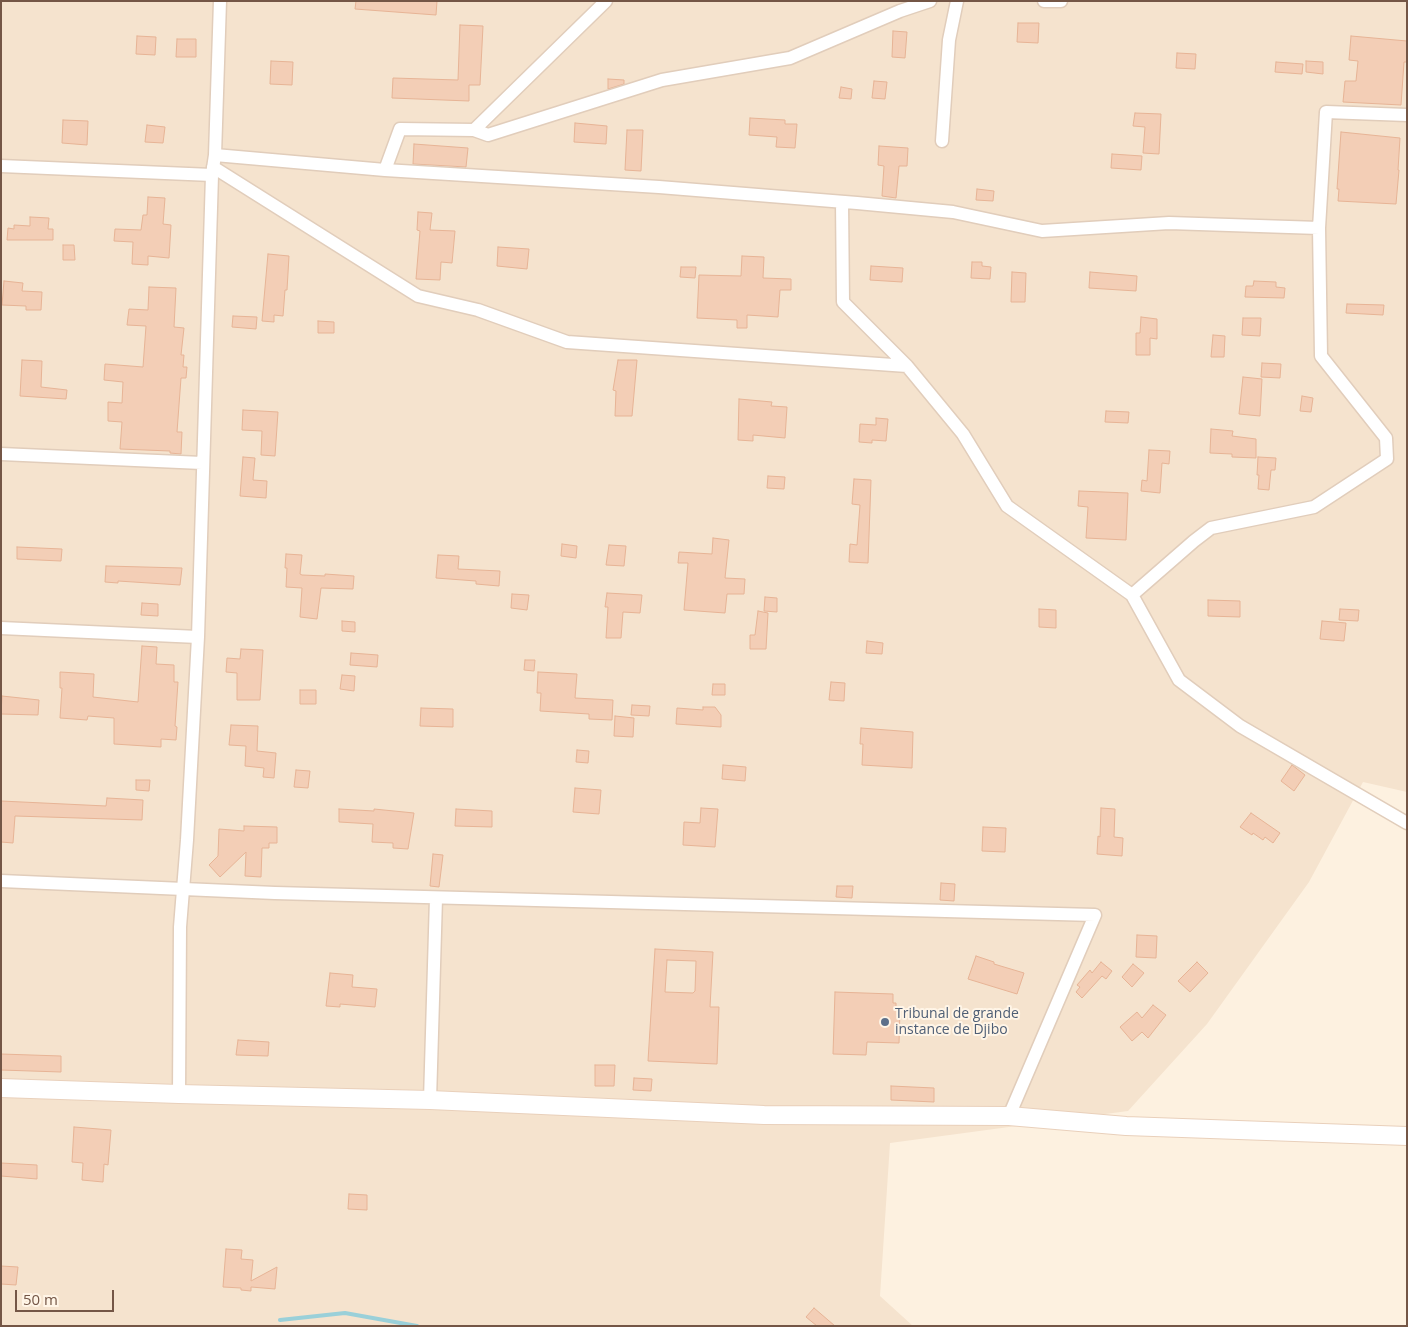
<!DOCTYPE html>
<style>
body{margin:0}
#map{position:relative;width:1408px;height:1327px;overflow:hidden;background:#fdf1e0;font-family:"Open Sans",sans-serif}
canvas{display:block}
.frame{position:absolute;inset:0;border:2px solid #745646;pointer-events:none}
.scale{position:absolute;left:15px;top:1290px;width:99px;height:22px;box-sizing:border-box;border:2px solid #745646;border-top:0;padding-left:6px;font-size:15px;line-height:18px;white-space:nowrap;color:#745646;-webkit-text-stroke:4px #fff5e7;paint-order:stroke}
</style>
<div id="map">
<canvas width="1408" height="1327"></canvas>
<div class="frame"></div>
<div class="scale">50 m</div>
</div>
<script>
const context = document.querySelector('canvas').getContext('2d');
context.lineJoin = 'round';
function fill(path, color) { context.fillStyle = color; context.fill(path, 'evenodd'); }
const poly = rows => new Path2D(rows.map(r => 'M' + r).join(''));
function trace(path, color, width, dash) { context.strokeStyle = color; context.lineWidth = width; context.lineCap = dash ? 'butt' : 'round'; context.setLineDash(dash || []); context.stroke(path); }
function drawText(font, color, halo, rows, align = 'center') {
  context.font = font + ' "Open Sans",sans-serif'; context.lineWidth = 4; context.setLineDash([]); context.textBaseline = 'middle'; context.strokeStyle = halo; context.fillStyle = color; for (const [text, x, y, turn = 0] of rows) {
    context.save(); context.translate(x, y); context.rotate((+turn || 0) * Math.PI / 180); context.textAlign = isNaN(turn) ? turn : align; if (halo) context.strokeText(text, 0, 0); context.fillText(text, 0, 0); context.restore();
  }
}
const residential = poly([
 [1,1,1407,1,1407,792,1363,782,1309,882,1207,1024,1128,1111,890,1143,880,1296,913,1326,1,1326]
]);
const stream = poly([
 [280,1320,345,1313,417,1326]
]);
const building = poly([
 [356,1,437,1,436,15,355,9,356,1],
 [1018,23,1039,23,1038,43,1017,42,1018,23],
 [460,25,483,26,480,85,469,85,469,101,392,98,393,78,458,80,460,25],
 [893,31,907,32,905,58,892,57,893,31],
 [137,36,156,37,155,55,136,54,137,36],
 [1351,36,1407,41,1407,62,1404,62,1401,105,1343,102,1345,81,1356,81,1358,61,1349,60,1351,36],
 [177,39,196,39,196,57,176,57,177,39],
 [1177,53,1196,54,1195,69,1176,68,1177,53],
 [271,61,293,62,292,85,270,84,271,61],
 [1306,61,1323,62,1323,74,1306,72,1306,61],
 [1276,62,1303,64,1302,74,1275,72,1276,62],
 [608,79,624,80,624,84,608,89,608,79],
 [874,81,887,82,885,99,872,98,874,81],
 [841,87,852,89,851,99,839,98,841,87],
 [1135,113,1161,114,1159,154,1143,153,1145,127,1133,126,1135,113],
 [750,118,785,120,785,124,797,124,795,148,776,147,777,137,749,135,750,118],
 [63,120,88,121,87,145,62,143,63,120],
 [575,123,607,126,606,144,574,142,575,123],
 [147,125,165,127,163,143,145,142,147,125],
 [627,130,643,130,641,171,625,170,627,130],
 [1341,132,1400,138,1398,170,1399,170,1396,204,1338,201,1339,189,1337,189,1341,132],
 [414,144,468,148,466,167,413,164,414,144],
 [879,146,908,148,907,166,899,166,896,198,882,196,884,166,878,165,879,146],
 [1112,154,1142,156,1141,170,1111,168,1112,154],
 [977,189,994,191,993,201,976,200,977,189],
 [148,197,165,198,163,224,171,225,169,258,148,256,148,265,132,264,133,242,114,241,115,229,141,230,143,215,147,215,148,197],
 [418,212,432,213,430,230,455,231,452,263,441,262,440,280,416,279,420,231,417,230,418,212],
 [30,217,49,218,48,229,53,229,53,240,7,240,8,228,14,229,14,225,30,226,30,217],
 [63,245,74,245,75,260,63,260,63,245],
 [498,247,529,249,527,269,497,266,498,247],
 [268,254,289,256,287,290,285,290,283,316,274,315,274,322,262,321,268,254],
 [742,256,764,257,763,278,791,279,791,290,780,290,778,317,747,315,747,328,737,328,737,320,697,318,699,275,741,276,742,256],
 [972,262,982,262,982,266,991,267,990,279,971,278,972,262],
 [871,266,903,268,902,282,870,280,871,266],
 [681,267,696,267,695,278,680,277,681,267],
 [1012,272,1026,273,1025,302,1011,302,1012,272],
 [1090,272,1137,276,1136,291,1089,288,1090,272],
 [4,281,23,283,22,291,42,292,41,310,26,310,26,306,2,305,4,281],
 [1254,281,1276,282,1276,287,1285,288,1284,298,1245,297,1246,286,1253,286,1254,281],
 [149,287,176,288,174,327,184,328,181,355,184,355,183,367,187,367,186,378,181,378,177,432,182,432,181,454,170,453,170,451,120,449,122,422,108,421,108,402,122,403,123,382,104,380,105,364,143,367,146,326,127,325,129,309,148,310,149,287],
 [1347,304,1384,305,1383,315,1346,313,1347,304],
 [233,316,257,317,256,329,232,327,233,316],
 [1141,317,1157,319,1157,339,1150,338,1150,355,1136,355,1136,333,1140,333,1141,317],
 [1243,318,1261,318,1260,336,1242,335,1243,318],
 [318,321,334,322,334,333,318,333,318,321],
 [1213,335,1225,336,1224,357,1211,357,1213,335],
 [22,360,42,361,41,387,67,390,66,399,20,396,22,360],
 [618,360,637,360,632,416,615,416,616,391,613,390,618,360],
 [1262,363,1281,364,1280,378,1261,377,1262,363],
 [1243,377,1262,379,1260,416,1239,414,1243,377],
 [1302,396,1313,398,1311,412,1300,411,1302,396],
 [739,399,772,402,771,406,787,407,785,438,753,435,753,441,738,440,739,399],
 [243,410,278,412,275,456,261,455,262,431,242,430,243,410],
 [1106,411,1129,412,1128,423,1105,422,1106,411],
 [876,418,888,419,886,441,872,440,872,443,859,442,860,424,876,425,876,418],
 [1211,429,1233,431,1232,436,1256,439,1256,458,1232,457,1232,454,1210,453,1211,429],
 [1149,450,1170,451,1169,464,1162,463,1160,493,1141,491,1142,480,1147,481,1149,450],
 [243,457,255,458,253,480,267,481,266,498,240,496,243,457],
 [1258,457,1276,458,1275,470,1271,470,1269,490,1258,489,1259,475,1257,475,1258,457],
 [768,476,785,477,784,489,767,488,768,476],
 [854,479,871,480,868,563,849,562,850,544,857,545,860,505,852,504,854,479],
 [1079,491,1128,493,1126,540,1086,538,1088,507,1078,506,1079,491],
 [713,538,729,540,725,578,745,579,744,594,727,594,725,613,684,610,688,563,678,563,679,552,712,554,713,538],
 [562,544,577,546,576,558,561,556,562,544],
 [609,545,626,546,624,566,606,565,609,545],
 [17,547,62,549,61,561,17,559,17,547],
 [286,554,302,555,300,574,302,575,325,576,325,574,354,576,353,589,321,588,317,619,300,617,302,588,286,587,287,568,285,568,286,554],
 [438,555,459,556,458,569,500,571,499,586,476,584,476,581,436,578,438,555],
 [106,566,182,568,180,585,118,581,118,583,105,582,106,566],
 [607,593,642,595,640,613,623,612,621,638,606,638,608,607,605,607,607,593],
 [512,594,529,595,527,610,511,608,512,594],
 [765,597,777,598,777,612,764,611,765,597],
 [1208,600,1240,601,1240,617,1208,616,1208,600],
 [142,603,158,604,158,616,141,615,142,603],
 [1039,609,1056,610,1056,628,1039,627,1039,609],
 [1340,609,1359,610,1358,621,1339,620,1340,609],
 [758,611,768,613,766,649,750,649,750,635,755,635,758,611],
 [342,621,355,622,355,632,342,631,342,621],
 [1322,621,1346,623,1344,641,1320,639,1322,621],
 [867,641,883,643,882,654,866,653,867,641],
 [142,646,157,647,156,664,174,665,174,682,178,682,175,726,177,727,176,740,161,739,161,747,114,744,114,718,88,716,87,720,60,718,62,688,60,688,60,672,94,674,93,697,138,702,142,646],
 [241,649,263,650,260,700,237,700,237,673,226,672,227,658,240,659,241,649],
 [351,653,378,655,377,667,350,665,351,653],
 [525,660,535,660,534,671,524,670,525,660],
 [538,672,577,674,575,698,613,700,612,720,589,719,589,714,540,711,541,693,537,693,538,672],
 [342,675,355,676,354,691,340,689,342,675],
 [831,682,845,683,844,701,829,700,831,682],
 [713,684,725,684,725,695,712,695,713,684],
 [300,690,316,690,316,704,300,704,300,690],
 [2,696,39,700,38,715,1,714,2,696],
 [632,705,650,706,649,716,631,715,632,705],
 [703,707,715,707,721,715,721,727,676,724,677,708,703,710,703,707],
 [421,708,453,709,453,727,420,726,421,708],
 [615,716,634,718,633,737,614,736,615,716],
 [231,725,258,726,257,751,276,753,274,778,263,777,264,768,245,766,246,746,229,745,231,725],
 [861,728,913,732,912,768,862,765,863,744,860,744,861,728],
 [577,750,589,751,588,763,576,762,577,750],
 [723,765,746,767,745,781,722,779,723,765],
 [1292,765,1305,775,1294,791,1281,781,1292,765],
 [296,770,310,771,308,788,294,787,296,770],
 [136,780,150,780,149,791,136,790,136,780],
 [575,788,601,790,599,814,573,812,575,788],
 [107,798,143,800,142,820,15,816,13,843,1,842,1,801,106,806,107,798],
 [701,808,718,809,715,847,683,845,684,822,700,823,701,808],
 [1101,808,1115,809,1114,837,1123,838,1122,856,1097,854,1098,836,1100,837,1101,808],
 [339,809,374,811,374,809,414,813,408,849,393,848,393,843,372,842,373,824,339,822,339,809],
 [456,809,492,811,492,827,455,826,456,809],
 [1251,813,1280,833,1273,843,1265,837,1263,840,1253,833,1252,835,1240,827,1251,813],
 [244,826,277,827,277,843,269,843,269,848,262,848,261,877,245,876,246,852,220,877,209,865,218,856,219,829,244,831,244,826],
 [983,827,1006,828,1005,852,982,851,983,827],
 [433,854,443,855,439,887,430,886,433,854],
 [941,883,955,884,954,901,940,900,941,883],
 [837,886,853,886,852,898,836,897,837,886],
 [1137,935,1157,936,1156,958,1136,957,1137,935],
 [655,949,713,952,710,1007,719,1007,717,1064,648,1061,655,949],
 [667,960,696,961,695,991,693,993,665,992,667,960],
 [976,956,994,962,994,964,1024,973,1017,994,968,979,976,956],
 [1101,962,1112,971,1106,979,1102,976,1082,998,1076,992,1080,987,1077,985,1090,970,1092,973,1101,962],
 [1197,962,1208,973,1190,992,1178,981,1197,962],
 [1133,964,1144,973,1132,987,1122,977,1133,964],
 [330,973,353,975,352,987,377,989,375,1007,340,1004,340,1007,326,1006,330,973],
 [835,992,893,994,893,1003,896,1003,896,1010,900,1011,899,1043,867,1042,866,1055,833,1054,835,992],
 [1153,1005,1166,1015,1148,1038,1142,1032,1132,1041,1120,1027,1137,1012,1142,1018,1153,1005],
 [238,1040,269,1042,268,1056,236,1055,238,1040],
 [1,1054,61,1056,61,1072,1,1070,1,1054],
 [595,1065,615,1065,614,1086,595,1086,595,1065],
 [634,1078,652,1079,651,1091,633,1090,634,1078],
 [891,1086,934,1088,934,1102,891,1100,891,1086],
 [74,1127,111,1130,108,1165,104,1164,103,1182,82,1180,83,1163,72,1162,74,1127],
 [1,1163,37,1165,37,1179,1,1176,1,1163],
 [349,1194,367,1195,367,1210,348,1209,349,1194],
 [226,1249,242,1250,241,1259,253,1260,251,1281,277,1267,275,1289,251,1287,251,1291,241,1290,241,1288,223,1287,226,1249],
 [1,1266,18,1267,16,1285,1,1284,1,1266],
 [814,1308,835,1326,817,1326,806,1317,814,1308]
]);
const street = poly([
 [1044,1,1061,1],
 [474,130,606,1],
 [942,141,949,40,957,1],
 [215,155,385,170,659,187,857,203,953,212,1042,231,1169,223,1319,228,1326,112,1407,115],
 [1,166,212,175],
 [213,167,418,296,478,310,567,342,907,366,963,434,1007,506,1132,595,1179,680,1240,726,1407,823],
 [385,170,400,129,474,130,488,135,662,80,790,58,900,11,930,1],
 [842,202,843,302,907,366],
 [1,454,202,463],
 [1132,595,1194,541,1211,528,1314,507,1387,459,1386,438,1321,356,1319,228],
 [1,628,198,637],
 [1,881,275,893,1095,915,1009,1116],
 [179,1094,180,927,187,840,198,637,212,175,215,155,220,1],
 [430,1100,436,898]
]);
const secondary = poly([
 [1,1088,179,1094,430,1100,764,1115,1009,1116,1126,1126,1407,1136]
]);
const markers = [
 [885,1022,5,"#5c6f8a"]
];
const serviceNames = [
 ["Tribunal de grande",895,1014],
 ["instance de Djibo",895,1030]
];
fill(residential, '#f5e3ce');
trace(stream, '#9ad0d9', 4);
fill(building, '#f3ceb6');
trace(building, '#e7b496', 1);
trace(street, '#e1cdbb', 15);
trace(secondary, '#e9d0bb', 20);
trace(street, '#fff', 12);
trace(secondary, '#fff', 18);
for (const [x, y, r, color] of markers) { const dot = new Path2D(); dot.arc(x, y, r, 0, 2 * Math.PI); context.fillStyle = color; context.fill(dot); trace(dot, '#fff5e7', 2); }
drawText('14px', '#4e5e75', '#fff5e7', serviceNames, 'left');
</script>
